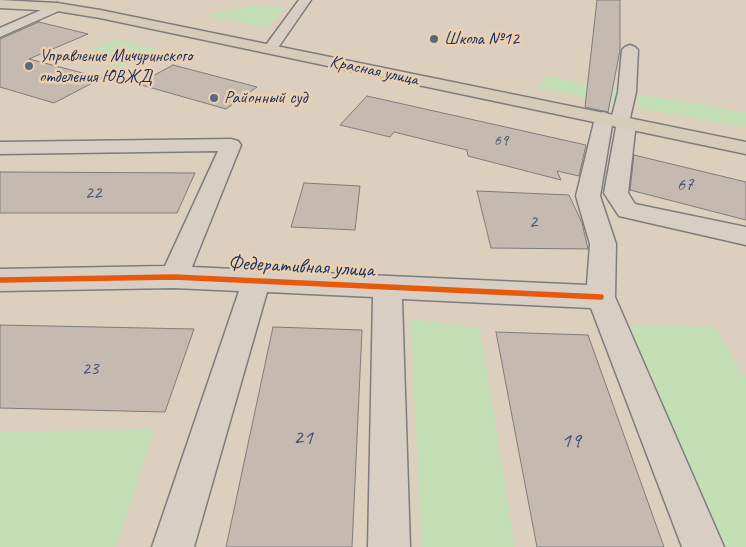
<!DOCTYPE html>
<meta charset="utf-8">
<style>
body{margin:0}
canvas{display:block;background:#ddcfbe}
</style>
<canvas width="746" height="547"></canvas>
<script>
const context = document.querySelector('canvas').getContext('2d');
context.lineJoin = 'round';
function fill(path, color) { context.fillStyle = color; context.fill(path, 'evenodd'); }
const poly = rows => new Path2D(rows.map(r => 'M' + r).join(''));
function trace(path, color, width, dash) { context.strokeStyle = color; context.lineWidth = width; context.lineCap = dash ? 'butt' : 'round'; context.setLineDash(dash || []); context.stroke(path); }
function drawText(font, color, halo, rows, align = 'center') {
  context.font = font + ' Caveat,sans-serif'; context.lineWidth = 5; context.setLineDash([]); context.textBaseline = 'middle'; context.strokeStyle = halo; context.fillStyle = color; for (const [text, x, y, turn = 0] of rows) {
    context.save(); context.translate(x, y); context.rotate((+turn || 0) * Math.PI / 180); context.textAlign = isNaN(turn) ? turn : align; if (halo) context.strokeText(text, 0, 0); context.fillText(text, 0, 0); context.restore();
  }
}
const green = poly([
 [251,6,287,7,266,27,204,15],
 [116,39,158,49,123,67,79,56],
 [545,76,619,90,616,104,539,88],
 [638,94,746,112,746,127,638,108],
 [410,319,480,328,515,547,422,547],
 [625,325,715,327,746,379,746,547,720,547],
 [154,430,116,547,0,547,0,431]
]);
const building = poly([
 [597,0,620,0,620,50,608,112,585,107,597,0],
 [39,22,88,34,29,59,102,78,54,103,0,87,0,39,39,22],
 [173,65,257,87,226,109,138,84,173,65],
 [367,96,586,145,579,176,557,171,561,180,468,156,467,150,394,132,390,137,340,125,367,96],
 [634,155,746,182,746,220,630,190,634,155],
 [0,172,195,173,177,213,0,213,0,172],
 [304,183,360,186,355,230,291,227,304,183],
 [477,191,569,195,582,223,588,249,491,248,477,191],
 [0,325,194,329,165,412,0,408,0,325],
 [273,327,362,330,352,547,226,547,273,327],
 [496,332,588,335,664,547,537,547,496,332]
]);
const minor = poly([
 [299,0,311,0,275,52,265,52,263,49,299,0],
 [57,3,61,4,63,7,61,10,0,37,0,28,57,3],
 [630,45,635,47,638,50,636,92,630,118,636,123,628,193,635,204,746,227,746,245,619,216,604,193,616,127,612,125,600,196,616,244,615,297,724,547,682,547,591,308,402,299,410,547,368,547,373,297,267,292,194,547,152,547,239,291,174,288,0,291,0,269,165,266,218,151,0,154,0,142,231,139,238,141,241,145,192,267,587,285,590,244,576,196,595,118,597,114,604,112,612,116,618,92,622,50,625,47,630,45]
]);
const major = poly([
 [0,0,57,3,100,10,746,142,746,154,100,18,57,11,0,8,0,0]
]);
const cycleway = poly([
 [0,280,174,277,601,297]
]);
const markers = [
 [434,39,5,"#5f6780"],
 [29,66,5,"#5f6780"],
 [214,98,5,"#5f6780"]
];
const farNumbernames = [
 ["69",501,141]
];
const farPoinames = [
 ["Школа №12",444,39],
 ["Управление Мичуринского",39,56],
 ["отделения ЮВЖД",39,77],
 ["Районный суд",224,98]
];
const farStreetnames = [
 ["Красная улица",374,71,12]
];
const numberNames = [
 ["67",685,185],
 ["22",93,193],
 ["2",533,222],
 ["23",90,369]
];
const streetNames = [
 ["Федеративная улица",301,267,3]
];
const nearNumbernames = [
 ["21",303,438],
 ["19",571,441]
];
fill(green, '#c4deb6');
fill(building, '#c6bab0');
trace(building, '#7e7c7d', 1);
trace(minor, '#7e7c7d', 3);
trace(major, '#7e7c7d', 3);
fill(minor, '#d8cec3');
fill(major, '#d6ccb9');
trace(cycleway, '#e8590c', 5.5);
for (const [x, y, r, color] of markers) { const dot = new Path2D(); dot.arc(x, y, r, 0, 2 * Math.PI); context.fillStyle = color; context.fill(dot); trace(dot, '#ead0b1', 2); }
drawText('16px', '#475273', null, farNumbernames);
drawText('18px', '#1b2f5e', '#ead0b1', farPoinames, 'left');
drawText('18px', '#1b2f5e', '#ead0b1', farStreetnames);
drawText('19px', '#475273', null, numberNames);
drawText('21px', '#1b2f5e', '#ead0b1', streetNames);
drawText('22px', '#475273', null, nearNumbernames);
</script>
